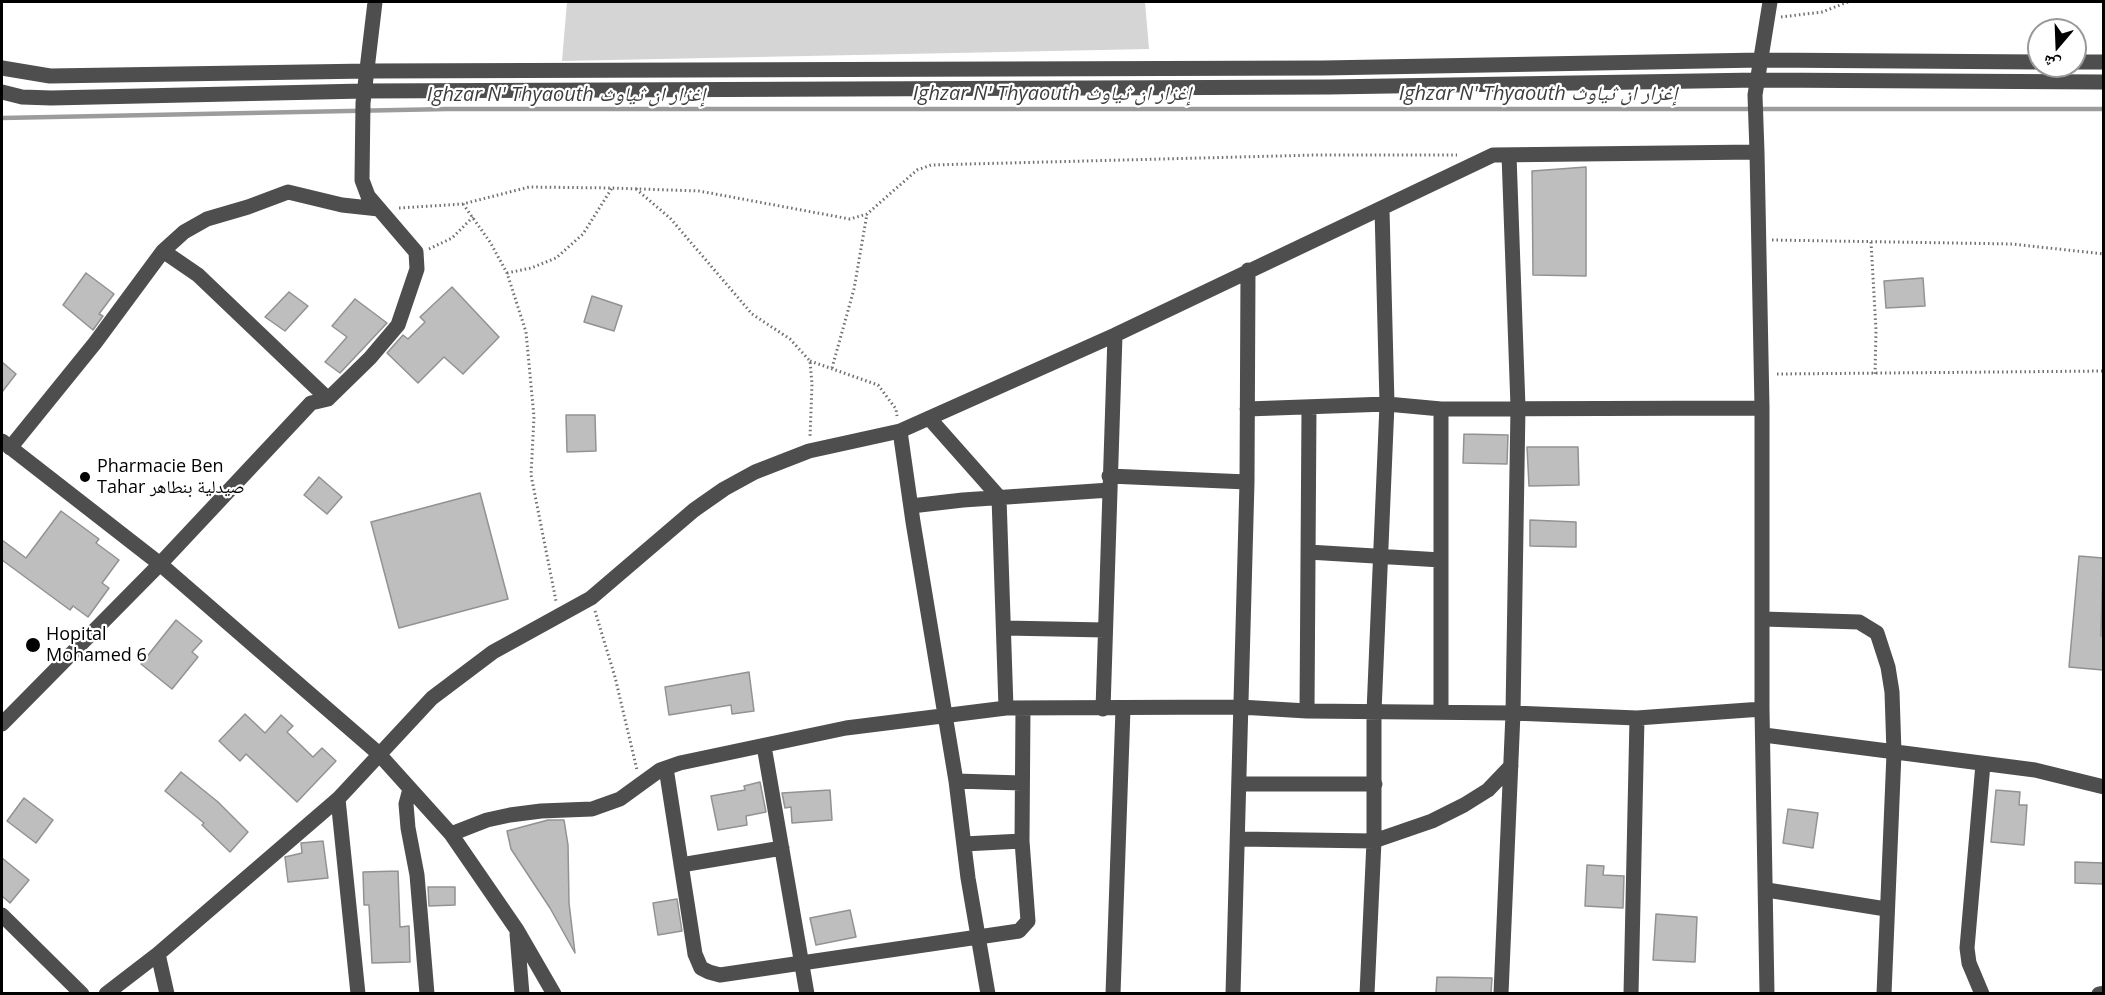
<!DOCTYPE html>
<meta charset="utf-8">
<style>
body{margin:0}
#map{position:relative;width:2105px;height:995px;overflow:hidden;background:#fff;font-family:"Open Sans","Noto Naskh Arabic",sans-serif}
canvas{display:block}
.frame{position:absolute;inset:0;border:3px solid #000;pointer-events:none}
.north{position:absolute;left:2027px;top:18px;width:60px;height:60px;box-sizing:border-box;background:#fff;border:2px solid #999;border-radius:50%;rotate:199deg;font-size:16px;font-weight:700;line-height:24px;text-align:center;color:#000}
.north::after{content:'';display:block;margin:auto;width:21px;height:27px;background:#000;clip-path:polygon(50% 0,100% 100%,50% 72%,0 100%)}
</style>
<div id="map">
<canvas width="2105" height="995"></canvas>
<div class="frame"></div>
<div class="north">ش</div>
</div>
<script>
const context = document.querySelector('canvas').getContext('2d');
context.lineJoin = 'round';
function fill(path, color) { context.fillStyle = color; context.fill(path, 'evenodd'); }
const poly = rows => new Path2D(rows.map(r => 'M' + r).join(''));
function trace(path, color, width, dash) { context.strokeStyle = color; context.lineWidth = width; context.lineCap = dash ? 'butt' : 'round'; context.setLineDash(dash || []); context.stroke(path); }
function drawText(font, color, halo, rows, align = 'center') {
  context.font = font + ' "Open Sans","Noto Naskh Arabic",sans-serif'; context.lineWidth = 4.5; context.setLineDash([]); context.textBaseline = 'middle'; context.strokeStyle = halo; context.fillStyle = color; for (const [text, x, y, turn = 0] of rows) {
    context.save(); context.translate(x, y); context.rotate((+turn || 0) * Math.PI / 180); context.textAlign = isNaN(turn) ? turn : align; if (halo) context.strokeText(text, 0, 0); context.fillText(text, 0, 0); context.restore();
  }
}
const green = poly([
 [567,2,1145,2,1149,49,562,61]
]);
const stream = poly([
 [2,118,447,109,2104,109]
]);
const building = poly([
 [1586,167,1586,276,1533,275,1532,171,1586,167],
 [86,273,114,294,99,314,103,316,93,330,63,305,86,273],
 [1923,278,1925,306,1886,308,1884,281,1923,278],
 [452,287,499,337,463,374,444,357,418,383,387,353,403,335,408,339,425,322,420,317,452,287],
 [289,292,308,306,285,331,265,317,289,292],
 [592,296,622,306,614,331,584,322,592,296],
 [355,299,387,323,340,373,325,362,347,337,332,326,355,299],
 [2,362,16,374,2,392,2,362],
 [566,415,595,415,596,451,567,452,566,415],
 [1464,434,1508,435,1507,464,1463,463,1464,434],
 [1527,447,1578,447,1579,485,1529,486,1527,447],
 [319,477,342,497,327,514,304,495,319,477],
 [480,493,508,599,399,628,371,522,480,493],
 [61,511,99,539,96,543,119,560,102,583,109,588,88,617,73,606,70,610,2,560,2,540,26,558,61,511],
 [1530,520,1576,522,1576,547,1530,546,1530,520],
 [2079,556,2103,558,2101,636,2103,636,2103,670,2069,667,2079,556],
 [176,620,202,641,192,652,198,657,172,689,141,664,176,620],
 [749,672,754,711,732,714,731,705,669,715,665,687,749,672],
 [245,714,265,733,281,715,293,726,287,732,313,757,322,748,336,761,297,802,246,754,240,761,219,741,245,714],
 [181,772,218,802,248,832,230,852,202,825,204,823,165,791,181,772],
 [760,782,766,812,746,816,747,825,718,830,711,796,745,790,744,786,760,782],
 [830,790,832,820,792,823,791,807,785,808,782,793,830,790],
 [1996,790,2020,792,2019,805,2027,805,2024,845,1991,842,1996,790],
 [24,798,53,820,36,843,7,821,24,798],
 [1788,809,1818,813,1813,848,1783,843,1788,809],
 [548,820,564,820,568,845,569,903,575,953,550,908,511,849,507,831,548,820],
 [323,841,328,878,288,882,285,857,302,853,301,843,323,841],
 [2,858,29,880,10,903,2,896,2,858],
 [2075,862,2103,863,2103,884,2075,883,2075,862],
 [1587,865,1604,866,1603,875,1624,876,1623,908,1585,906,1587,865],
 [398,871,400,927,409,926,410,962,372,963,369,905,364,905,363,872,398,871],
 [428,887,455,887,455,905,429,906,428,887],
 [677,899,682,931,658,935,653,903,677,899],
 [850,910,856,937,816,945,810,918,850,910],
 [1656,914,1697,917,1695,962,1653,960,1656,914],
 [1437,977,1492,978,1491,993,1436,993,1437,977]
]);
const path = poly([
 [1781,17,1822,12,1848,2],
 [636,189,670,218,752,314,790,339,810,361,812,384,810,437],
 [463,204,490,242,507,273,526,332,534,417,531,475,556,601],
 [399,208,463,204,529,187,612,188,699,191,850,219,867,214,917,170,931,165,1316,155,1457,155],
 [1772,240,2012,244,2104,254],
 [1871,242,1876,330,1875,374],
 [429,249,452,238,473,217],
 [507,273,531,268,556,258,583,234,612,188],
 [810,361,878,385,896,409,897,416],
 [832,368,854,289,867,214],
 [1777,374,2104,371],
 [595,611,615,677,637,770]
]);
const minor = poly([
 [2075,62,2104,62],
 [2,68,50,76,369,71,1323,68,1761,60,2039,62],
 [2,92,22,97,51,98,364,91,1329,87,1758,80,2104,82],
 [1757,152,1755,95,1770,2],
 [163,251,198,275,328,399],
 [1247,409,1387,404,1441,409,1762,408],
 [929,418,999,497,1006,708],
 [900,431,1115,335,1493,155,1757,152,1762,408,1762,709,1767,994],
 [2,441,160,564,378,753,451,834,517,930,554,994],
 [10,448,95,343,163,251,184,232,207,219,248,207,288,192,342,205,379,209],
 [1109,476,1247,482],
 [911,506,963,500,1110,490],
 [1308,552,1441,560],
 [1763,619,1859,622,1877,633,1888,667,1892,692,1894,753,1884,994],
 [1005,628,1105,630],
 [1103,709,1115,335],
 [1307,711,1309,408],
 [1441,711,1441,409],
 [2,724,160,564,311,403,328,399,370,358,398,325,417,269,416,252,368,196,362,180,363,103,375,2],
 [1764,735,2035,770,2104,787],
 [764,746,807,994],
 [666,768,695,954,701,968,709,972,720,975,1019,931,1028,921,1022,841],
 [956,781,1022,783],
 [1239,784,1375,784],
 [410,789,406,804,408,828,417,875,427,994],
 [338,799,358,994],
 [451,834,487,820,510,815,541,811,592,809,620,799,660,770,680,763,846,728,1006,708,1240,707,1307,711,1513,713,1637,718,1762,709],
 [1239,839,1374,841,1432,821,1464,805,1488,790,1511,766],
 [964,844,1022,841,1023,708],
 [681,865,782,848],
 [1767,890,1886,909],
 [2,915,82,994],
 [517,934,522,994],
 [158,954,167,994],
 [106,994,158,954,338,799,432,698,493,652,591,598,694,510,724,489,755,472,809,451,900,431,913,522,956,781,968,878,988,994],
 [1113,994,1123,709],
 [1233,994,1247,482,1248,270],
 [1367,994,1374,841,1374,712,1387,404,1382,209],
 [1501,994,1513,713,1518,407,1509,155],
 [1631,994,1637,718],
 [1982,994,1969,963,1967,948,1983,764],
 [2099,994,2104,993]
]);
const markers = [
 [85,477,6,"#000"],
 [33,645,8,"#000"]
];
const poiNames = [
 ["Pharmacie Ben",97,467],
 ["Tahar صيدلية بنطاهر",97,488],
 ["Hopital",46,635],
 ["Mohamed 6",46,656]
];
const waterNames = [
 ["Ighzar N' Thyaouth إغزار ان ثياوث",1052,94],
 ["Ighzar N' Thyaouth إغزار ان ثياوث",1538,94],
 ["Ighzar N' Thyaouth إغزار ان ثياوث",566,95]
];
fill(green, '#d5d5d5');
trace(stream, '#9c9c9c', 4.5);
fill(building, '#bebebe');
trace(building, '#929292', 1.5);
trace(path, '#707070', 3, [1.5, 3]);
trace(minor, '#4e4e4e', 15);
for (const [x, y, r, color] of markers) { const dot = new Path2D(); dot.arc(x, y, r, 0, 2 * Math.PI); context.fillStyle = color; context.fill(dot); trace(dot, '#fff', 2); }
drawText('18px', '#000', '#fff', poiNames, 'left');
drawText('italic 20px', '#3d3d3d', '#fff', waterNames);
</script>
